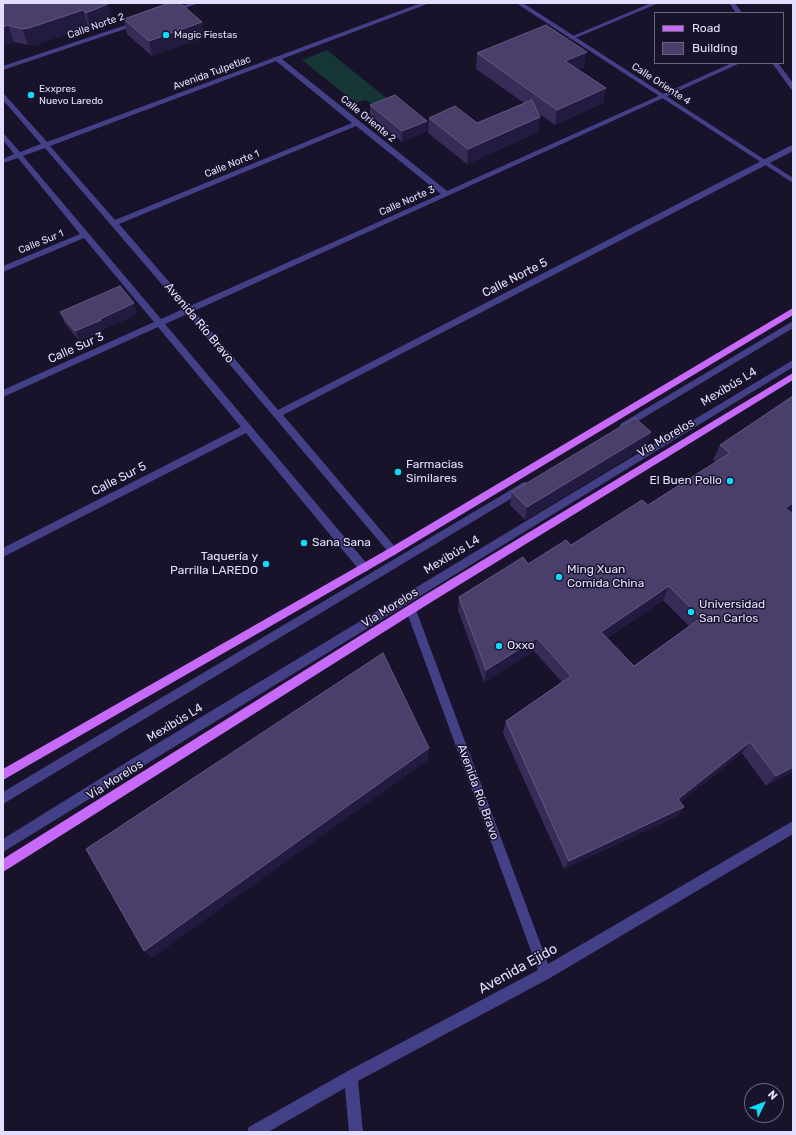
<!DOCTYPE html>
<meta charset="utf-8">
<style>
body{margin:0}
#map{position:relative;width:796px;height:1135px;overflow:hidden;background:#18132b;font-family:Rubik,sans-serif}
canvas{display:block}
.frame{position:absolute;inset:0;border:4px solid #e3defe;pointer-events:none}
.legend{position:absolute;left:654px;top:12px;width:130px;height:52px;box-sizing:border-box;background:#18132b;border:1px solid #69647f;margin:0;padding:5px 7px;list-style:none;font-size:12px;color:#e3defe}
.legend li{display:flex;align-items:center;gap:8px;height:20px}
.legend b{width:20px;border:1px solid #69647f}
.north{position:absolute;left:744px;top:1083px;width:40px;height:40px;box-sizing:border-box;background:#18132b;border:1px solid #69647f;border-radius:50%;rotate:47deg;font-size:11px;font-weight:700;line-height:16px;text-align:center;color:#e3defe}
.north::after{content:'';display:block;margin:auto;width:14px;height:18px;background:#13d9f6;clip-path:polygon(50% 0,100% 100%,50% 72%,0 100%)}
</style>
<div id="map">
<canvas width="796" height="1135"></canvas>
<div class="frame"></div>
<ul class="legend">
<li><b style="height:5px;background:#c76af9"></b>Road</li>
<li><b style="height:11px;background:#493f6a"></b>Building</li>
</ul>
<div class="north">N</div>
</div>
<script>
const context = document.querySelector('canvas').getContext('2d');
context.lineJoin = 'round';
function fill(path, color) { context.fillStyle = color; context.fill(path, 'evenodd'); }
const poly = rows => new Path2D(rows.map(r => 'M' + r).join(''));
function trace(path, color, width, dash) { context.strokeStyle = color; context.lineWidth = width; context.lineCap = dash ? 'butt' : 'round'; context.setLineDash(dash || []); context.stroke(path); }
function drawText(font, color, halo, rows, align = 'center') {
  context.font = font + ' Rubik,sans-serif'; context.lineWidth = 3; context.setLineDash([]); context.textBaseline = 'middle'; context.strokeStyle = halo; context.fillStyle = color; for (const [text, x, y, turn = 0] of rows) {
    context.save(); context.translate(x, y); context.rotate((+turn || 0) * Math.PI / 180); context.textAlign = isNaN(turn) ? turn : align; if (halo) context.strokeText(text, 0, 0); context.fillText(text, 0, 0); context.restore();
  }
}
const green = poly([
 [327,50,395,105,380,111,366,100,356,103,302,60]
]);
const service = poly([
 [729,3,735,3,742,13,736,13,729,3],
 [772,63,778,63,793,83,793,90,791,89,772,63],
 [793,321,793,328,628,427,622,427,620,425,622,423,793,321],
 [793,360,793,367,3,852,3,839,135,757,793,360],
 [524,482,527,483,529,486,527,489,3,804,3,792,524,482]
]);
const minor = poly([
 [190,3,199,3,174,12,169,11,190,3],
 [421,3,430,3,282,59,447,191,732,63,738,64,194,311,278,410,790,146,793,146,793,151,283,415,396,548,398,551,396,554,393,555,390,554,187,314,165,324,368,565,369,568,368,571,364,572,360,571,246,433,3,557,3,548,241,427,158,327,3,397,3,390,154,322,84,238,3,272,3,266,80,234,18,158,3,163,3,159,14,154,3,140,3,134,5,135,20,152,41,144,3,100,3,94,5,95,47,142,421,3],
 [276,61,352,123,115,220,50,146,276,61],
 [356,126,441,194,190,306,119,224,356,126],
 [45,148,183,309,161,319,23,156,45,148],
 [651,3,659,3,573,39,568,38,651,3],
 [138,21,141,23,140,24,3,70,3,66,138,21],
 [411,606,415,607,416,610,548,964,793,821,793,834,550,978,358,1081,363,1132,349,1132,345,1088,268,1132,247,1132,249,1127,346,1072,538,970,406,610,407,607,411,606]
]);
const tertiary = poly([
 [516,3,523,3,793,178,793,183,516,3]
]);
const primary = poly([
 [793,308,793,315,396,554,3,780,3,769,390,548,793,308],
 [793,373,793,380,433,601,3,872,3,859,425,595,793,373]
]);
const wall = poly([
 [3,3,107,3,112,20,91,29,88,27,35,45,28,45,14,42,3,45],
 [166,3,180,3,202,22,205,37,152,56,127,34,124,19,167,4],
 [477,53,584,67,578,69,606,88,603,103,555,125,538,113,540,117,538,132,467,164,428,133,429,118,477,123,524,103,476,69],
 [370,105,427,131,402,142,370,115],
 [134,303,137,314,104,329,104,330,79,341,64,322,60,312],
 [793,396,793,511,791,513,793,514,793,772,766,786,742,753,680,802,684,807,677,816,564,869,503,733,506,721,562,682,534,651,484,682,458,610,459,597,528,564,571,545,648,505,716,462,713,460,720,445],
 [663,600,689,626,634,666,607,638],
 [651,432,647,446,525,520,510,505,512,492]
]);
const shadedWall = poly([
 [108,4,112,20,91,29,86,13],
 [83,10,88,27,35,45,28,45,22,29],
 [202,22,205,37,152,56,149,41],
 [8,25,14,42,3,45,3,27],
 [587,52,584,67,563,76,565,61],
 [606,88,603,103,555,125,557,110],
 [540,117,538,132,467,164,468,149],
 [427,121,427,131,402,142,402,131],
 [134,303,137,314,104,329,104,330,79,341,75,331,100,319],
 [651,432,647,446,525,520,527,507],
 [793,503,793,511,777,522,785,508],
 [669,586,663,600,596,645,601,632],
 [537,638,534,651,484,682,486,670],
 [750,742,742,753,671,809,678,799],
 [429,748,428,760,152,958,144,951],
 [793,767,793,772,766,786,776,776],
 [684,807,677,816,564,869,569,861]
]);
const building = poly([
 [3,3,107,3,108,4,86,13,83,10,29,28,22,29,8,25,3,27,3,3],
 [169,3,180,3,202,22,149,41,124,19,169,3],
 [546,25,587,52,565,61,606,88,557,110,477,53,546,25],
 [395,95,427,121,402,131,370,105,395,95],
 [532,100,540,117,468,149,429,118,455,106,477,123,532,100],
 [120,286,134,303,100,319,101,320,75,331,60,312,120,286],
 [793,396,793,503,785,508,793,514,793,767,776,776,750,742,678,799,684,807,569,861,506,721,571,676,537,638,486,670,459,597,523,557,528,564,566,540,571,545,642,500,648,505,730,453,720,445,793,396],
 [669,586,701,618,634,666,601,632,669,586],
 [635,418,651,432,527,507,512,492,635,418],
 [383,653,429,748,144,951,86,849,383,653]
]);
const markers = [
 [166,35,4,"#13d9f6"],
 [31,95,4,"#13d9f6"],
 [398,472,4,"#13d9f6"],
 [730,481,4,"#13d9f6"],
 [304,543,4,"#13d9f6"],
 [266,564,4,"#13d9f6"],
 [559,577,4,"#13d9f6"],
 [691,612,4,"#13d9f6"],
 [499,646,4,"#13d9f6"]
];
const farStreetnames = [
 ["Calle Norte 2",96,26,-19],
 ["Avenida Tulpetlac",212,73,-20],
 ["Calle Oriente 4",661,84,33],
 ["Calle Oriente 2",368,119,39],
 ["Calle Norte 1",232,164,-22],
 ["Calle Norte 3",407,201,-24],
 ["Calle Sur 1",41,242,-22]
];
const farPoinames = [
 ["Magic Fiestas",174,35],
 ["Exxpres",39,89],
 ["Nuevo Laredo",39,101]
];
const streetNames = [
 ["Calle Norte 5",515,278,-27],
 ["Avenida Río Bravo",199,323,50],
 ["Calle Sur 3",76,348,-24],
 ["Mexibús L4",729,387,-31],
 ["Vía Morelos",666,438,-31],
 ["Calle Sur 5",119,479,-27],
 ["Mexibús L4",452,555,-31],
 ["Vía Morelos",390,608,-32],
 ["Mexibús L4",175,723,-31],
 ["Vía Morelos",115,780,-32],
 ["Avenida Río Bravo",478,792,70]
];
const poiNames = [
 ["Farmacias",406,465],
 ["Similares",406,479],
 ["El Buen Pollo",722,481,"right"],
 ["Sana Sana",312,543],
 ["Taquería y",258,557,"right"],
 ["Parrilla LAREDO",258,571,"right"],
 ["Ming Xuan",567,570],
 ["Comida China",567,584],
 ["Universidad",699,605],
 ["San Carlos",699,619],
 ["Oxxo",507,646]
];
const nearStreetnames = [
 ["Avenida Ejido",518,969,-29]
];
fill(green, '#163535');
fill(service, '#444088');
fill(minor, '#444088');
fill(tertiary, '#444088');
fill(primary, '#c76af9');
fill(wall, '#372c58');
fill(shadedWall, '#231a3f');
fill(building, '#493f6a');
trace(building, '#625881', 1);
for (const [x, y, r, color] of markers) { const dot = new Path2D(); dot.arc(x, y, r, 0, 2 * Math.PI); context.fillStyle = color; context.fill(dot); trace(dot, '#18132b', 1.5); }
drawText('10px', '#e3defe', '#18132b', farStreetnames);
drawText('10px', '#e3defe', '#18132b', farPoinames, 'left');
drawText('12px', '#e3defe', '#18132b', streetNames);
drawText('12px', '#e3defe', '#18132b', poiNames, 'left');
drawText('14px', '#e3defe', '#18132b', nearStreetnames);
</script>
